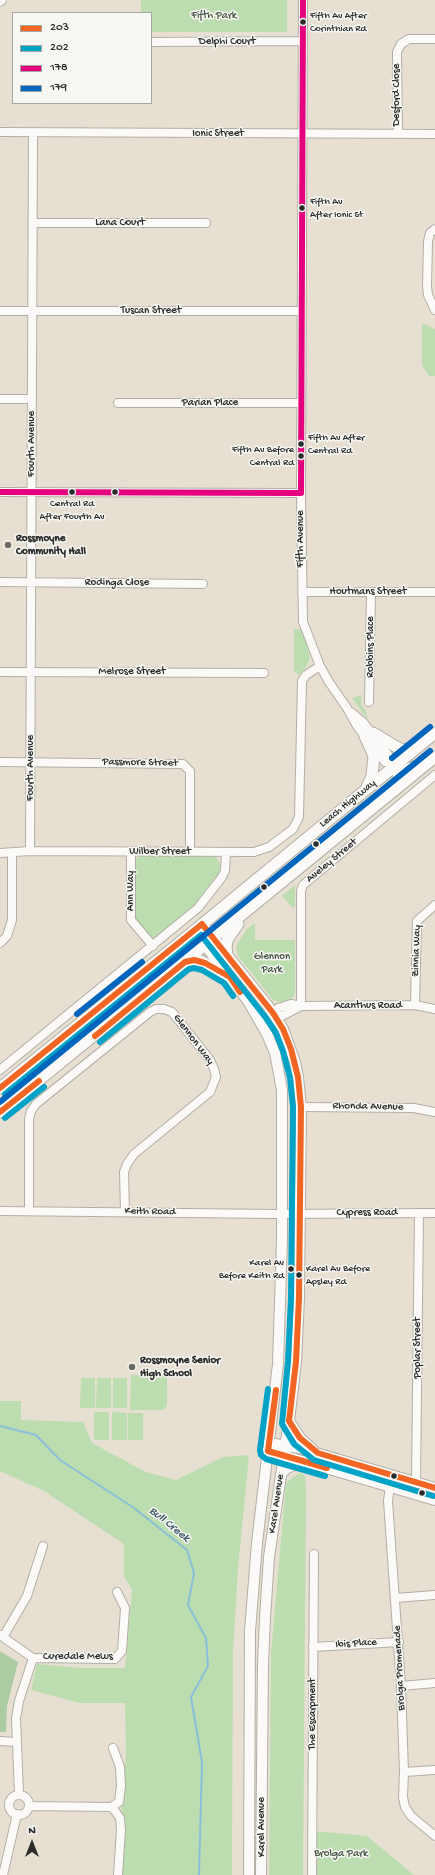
<!DOCTYPE html>
<style>
body{margin:0}
#map{position:relative;width:435px;height:1875px;overflow:hidden;background:#e7e0d2;font-family:"Gochi Hand",sans-serif}
canvas{display:block}
.legend{position:absolute;left:12px;top:12px;width:140px;height:92px;box-sizing:border-box;background:#f6f6f2;border:1px solid #a5a5a2;margin:0;padding:5px 7px;list-style:none;font-size:12px;color:#2b2b2b}
.legend li{display:flex;align-items:center;gap:8px;height:20px}
.legend b{width:20px;border:1px solid #a5a5a2}
.north{position:absolute;left:12px;top:1823px;width:40px;height:40px;-webkit-text-stroke:3px #f6f6f2;paint-order:stroke;rotate:0deg;font-size:11px;font-weight:700;line-height:16px;text-align:center;color:#2b2b2b}
.north::after{content:'';display:block;margin:auto;width:14px;height:18px;background:#2b2b2b;clip-path:polygon(50% 0,100% 100%,50% 72%,0 100%)}
</style>
<div id="map">
<canvas width="435" height="1875"></canvas>
<ul class="legend">
<li><b style="height:5px;background:#f26522"></b>203</li>
<li><b style="height:5px;background:#02a3c6"></b>202</li>
<li><b style="height:5px;background:#e5007d"></b>178</li>
<li><b style="height:5px;background:#0065bd"></b>179</li>
</ul>
<div class="north">N</div>
</div>
<script>
const context = document.querySelector('canvas').getContext('2d');
context.lineJoin = 'round';
function fill(path, color) { context.fillStyle = color; context.fill(path, 'evenodd'); }
const poly = rows => new Path2D(rows.map(r => 'M' + r).join(''));
function trace(path, color, width, dash) { context.strokeStyle = color; context.lineWidth = width; context.lineCap = dash ? 'butt' : 'round'; context.setLineDash(dash || []); context.stroke(path); }
function drawText(font, color, halo, rows, align = 'center') {
  context.font = font + ' "Gochi Hand",sans-serif'; context.lineWidth = 3; context.setLineDash([]); context.textBaseline = 'middle'; context.strokeStyle = halo; context.fillStyle = color; for (const [text, x, y, turn = 0] of rows) {
    context.save(); context.translate(x, y); context.rotate((+turn || 0) * Math.PI / 180); context.textAlign = isNaN(turn) ? turn : align; if (halo) context.strokeText(text, 0, 0); context.fillText(text, 0, 0); context.restore();
  }
}
const green = poly([
 [141,0,287,0,287,32,151,32,151,13,141,13],
 [422,323,435,329,435,376,429,376,422,365],
 [294,629,302,629,310,658,306,667,299,675,294,671],
 [362,695,361,704,366,712,368,720,352,698],
 [142,855,210,855,216,857,221,865,218,877,196,906,156,938,151,937,134,918,135,860],
 [295,885,295,906,293,908,282,896],
 [255,923,255,940,295,940,295,992,294,996,290,1000,280,1002,273,1000,238,956,236,946,247,929],
 [131,1375,167,1375,167,1406,163,1410,130,1410],
 [81,1378,95,1378,95,1408,80,1408],
 [97,1378,111,1378,111,1408,96,1408],
 [113,1378,127,1378,127,1408,113,1408],
 [0,1401,21,1401,21,1420,83,1422,92,1443,146,1472,176,1480,223,1457,249,1455,238,1568,233,1652,232,1875,122,1875,125,1820,121,1807,126,1754,125,1703,80,1703,31,1690,37,1664,80,1668,125,1668,132,1590,124,1576,124,1544,44,1491,0,1471],
 [94,1412,109,1412,109,1440,94,1440],
 [112,1412,127,1413,127,1440,112,1440],
 [128,1413,143,1413,143,1440,128,1440],
 [299,1473,305,1475,306,1490,303,1875,269,1875,271,1653,286,1483],
 [315,1831,367,1836,414,1875,316,1875]
]);
const forest = poly([
 [0,1651,18,1662,7,1706,6,1732,0,1732]
]);
const stream = poly([
 [0,1426,36,1435,60,1460,134,1508,187,1550,194,1573,188,1605,206,1638,208,1666,191,1697,202,1762,199,1875]
]);
const minor = poly([
 [303,0,301,493,303,622,320,666,329,682,347,708,357,726,385,762,396,765,403,769,425,762],
 [0,2,2,0],
 [151,42,303,41],
 [0,132,435,134],
 [398,134,397,52,401,44,409,39,435,39],
 [33,223,206,223],
 [435,229,430,233,428,241,427,286,428,295,435,310],
 [0,311,302,311],
 [0,399,32,399],
 [118,403,301,403],
 [0,492,301,493],
 [0,582,203,584],
 [302,592,435,592],
 [0,672,264,673],
 [369,702,371,592],
 [351,712,363,722,396,765,397,776,395,791],
 [0,762,183,764,190,771,190,852],
 [30,851,33,133],
 [131,852,131,920,153,946],
 [0,853,30,851,254,852,269,847,293,829,299,817,302,681,306,675,320,666],
 [0,943,7,936,12,920,12,853],
 [415,1005,417,921,435,905],
 [301,1006,301,891,303,885,435,775],
 [301,1006,282,1016,273,1013,278,1008,291,1004,301,1006,415,1005,435,1009],
 [0,1070,198,908,222,877,225,871,226,852],
 [301,1107,414,1108,435,1112],
 [0,1211,277,1214,435,1213],
 [29,1211,29,1119,31,1111,36,1104,150,1012,156,1009,164,1009,172,1012,210,1060,214,1069,216,1077,210,1092,134,1154,127,1164,124,1172,125,1211],
 [416,1483,419,1213],
 [390,1486,388,1501,401,1686,404,1772,403,1797,405,1807,411,1816,435,1836],
 [395,1598,435,1595],
 [0,1635,33,1658,115,1659,122,1651,125,1608,117,1592],
 [3,1637,27,1596,43,1546],
 [313,1647,399,1642],
 [401,1686,435,1683],
 [0,1741,17,1742],
 [404,1772,435,1770],
 [19,1794,16,1718,19,1701,33,1658],
 '9 1805a10 10 0 1 1 20 0a10 10 0 1 1-20 0Z',
 [29,1806,111,1807,115,1811,120,1818,121,1830,118,1875],
 [111,1807,119,1802,121,1786,120,1767,113,1748],
 [3,1875,17,1814],
 [312,1875,314,1554]
]);
const major = poly([
 [202,924,268,1006,283,1029,295,1062,298,1077,301,1107,299,1298,296,1362,289,1421,269,1557,265,1618,263,1665,261,1875],
 [194,931,248,1001,267,1034,275,1053,282,1090,282,1240,278,1364,257,1543,250,1631,249,1875],
 [289,1421,300,1438,313,1450],
 [269,1443,299,1448,435,1488],
 [268,1451,435,1500],
 [281,1474,287,1468,305,1461]
]);
const highway = poly([
 [373,733,400,749,413,750],
 [365,736,374,756,372,776,367,787],
 [227,955,226,946,228,938,238,924],
 [185,962,201,961,230,977],
 [0,1088,194,931,435,733],
 [0,1112,435,757]
]);
const bus1 = poly([
 [95,1036,185,962,194,960,205,963,230,977,240,992],
 [0,1088,202,924,273,1013,283,1029,291,1049,298,1077,301,1107,299,1298,296,1362,289,1421,300,1438,318,1453,435,1488],
 [0,1112,39,1081],
 [276,1390,268,1451,327,1468]
]);
const bus2 = poly([
 [100,1042,189,969,194,968,202,970,224,983,233,996],
 [5,1094,201,935,266,1018,276,1033,283,1051,290,1078,293,1107,291,1298,288,1361,282,1424,294,1444,314,1460,433,1496],
 [5,1118,44,1087],
 [268,1389,260,1450,261,1455,266,1459,325,1476]
]);
const bus3 = poly([
 [0,492,301,493],
 [301,493,303,0]
]);
const bus4 = poly([
 [392,758,430,727],
 [77,1014,142,962],
 [0,1102,430,751]
]);
const markers = [
 [303,22,3.5,"#2b2b2b"],
 [302,208,3.5,"#2b2b2b"],
 [301,444,3.5,"#2b2b2b"],
 [301,456,3.5,"#2b2b2b"],
 [72,492,3.5,"#2b2b2b"],
 [115,492,3.5,"#2b2b2b"],
 [8,545,4,"#6d6a65"],
 [316,844,3.5,"#2b2b2b"],
 [264,887,3.5,"#2b2b2b"],
 [291,1269,3.5,"#2b2b2b"],
 [299,1275,3.5,"#2b2b2b"],
 [132,1367,4,"#6d6a65"],
 [394,1476,3.5,"#2b2b2b"],
 [422,1493,3.5,"#2b2b2b"]
];
const busNames = [
 ["Fifth Av After",310,16],
 ["Corinthian Rd",310,29],
 ["Fifth Av",310,202],
 ["After Ionic St",310,215],
 ["Fifth Av After",308,438],
 ["Central Rd",308,451],
 ["Fifth Av Before",294,450,"right"],
 ["Central Rd",294,463,"right"],
 ["Central Rd",72,504,"center"],
 ["After Fourth Av",72,517,"center"],
 ["Karel Av",284,1263,"right"],
 ["Before Keith Rd",284,1276,"right"],
 ["Karel Av Before",306,1269],
 ["Apsley Rd",306,1282]
];
const parkNames = [
 ["Fifth Park",214,16],
 ["Glennon",272,957],
 ["Park",272,970],
 ["Brolga Park",341,1854]
];
const streetNames = [
 ["Delphi Court",227,42],
 ["Desford Close",397,95,-90],
 ["Ionic Street",218,134],
 ["Lana Court",120,223],
 ["Tuscan Street",151,311],
 ["Parian Place",210,403],
 ["Fourth Avenue",32,444,-90],
 ["Fifth Avenue",301,539,-90],
 ["Rodinga Close",117,583],
 ["Houtmans Street",368,592],
 ["Robbins Place",371,647,-90],
 ["Melrose Street",132,672],
 ["Passmore Street",140,763,1],
 ["Fourth Avenue",31,768,-90],
 ["Leach Highway",348,804,-39],
 ["Wilber Street",160,852],
 ["Aveley Street",332,861,-40],
 ["Ann Way",131,891,-90],
 ["Zinnia Way",417,951,-88],
 ["Acanthus Road",368,1006],
 ["Glennon Way",193,1040,53],
 ["Rhonda Avenue",368,1107,1],
 ["Keith Road",150,1212,1],
 ["Cypress Road",367,1213],
 ["Poplar Street",418,1348,-90],
 ["Karel Avenue",277,1504,-82],
 ["Ibis Place",356,1644,-4],
 ["Curedale Mews",78,1657],
 ["Brolga Promenade",400,1668,-93],
 ["The Escarpment",313,1714,-90],
 ["Karel Avenue",262,1827,-90]
];
const poiNames = [
 ["Rossmoyne",16,539],
 ["Community Hall",16,552],
 ["Rossmoyne Senior",140,1361],
 ["High School",140,1374]
];
const waterNames = [
 ["Bull Creek",169,1525,39]
];
fill(green, '#bcddaf');
fill(forest, '#abcca3');
trace(stream, '#8abfd9', 2);
trace(minor, '#b3aea5', 10);
trace(major, '#b3aea5', 12);
trace(highway, '#b3aea5', 13);
trace(minor, '#fbfaf8', 8);
trace(major, '#fbfaf8', 10);
trace(highway, '#fbfaf8', 11);
trace(bus1, '#f26522', 6);
trace(bus2, '#02a3c6', 6);
trace(bus3, '#e5007d', 6);
trace(bus4, '#0065bd', 6);
for (const [x, y, r, color] of markers) { const dot = new Path2D(); dot.arc(x, y, r, 0, 2 * Math.PI); context.fillStyle = color; context.fill(dot); trace(dot, '#f6f6f2', 1.5); }
drawText('10px', '#2b2b2b', '#f6f6f2', busNames, 'left');
drawText('11px', '#465745', '#f6f6f2', parkNames);
drawText('11px', '#2b2b2b', '#f6f6f2', streetNames);
drawText('bold 11px', '#2b2b2b', '#f6f6f2', poiNames, 'left');
drawText('italic 12px', '#3e5a69', '#f6f6f2', waterNames);
</script>
